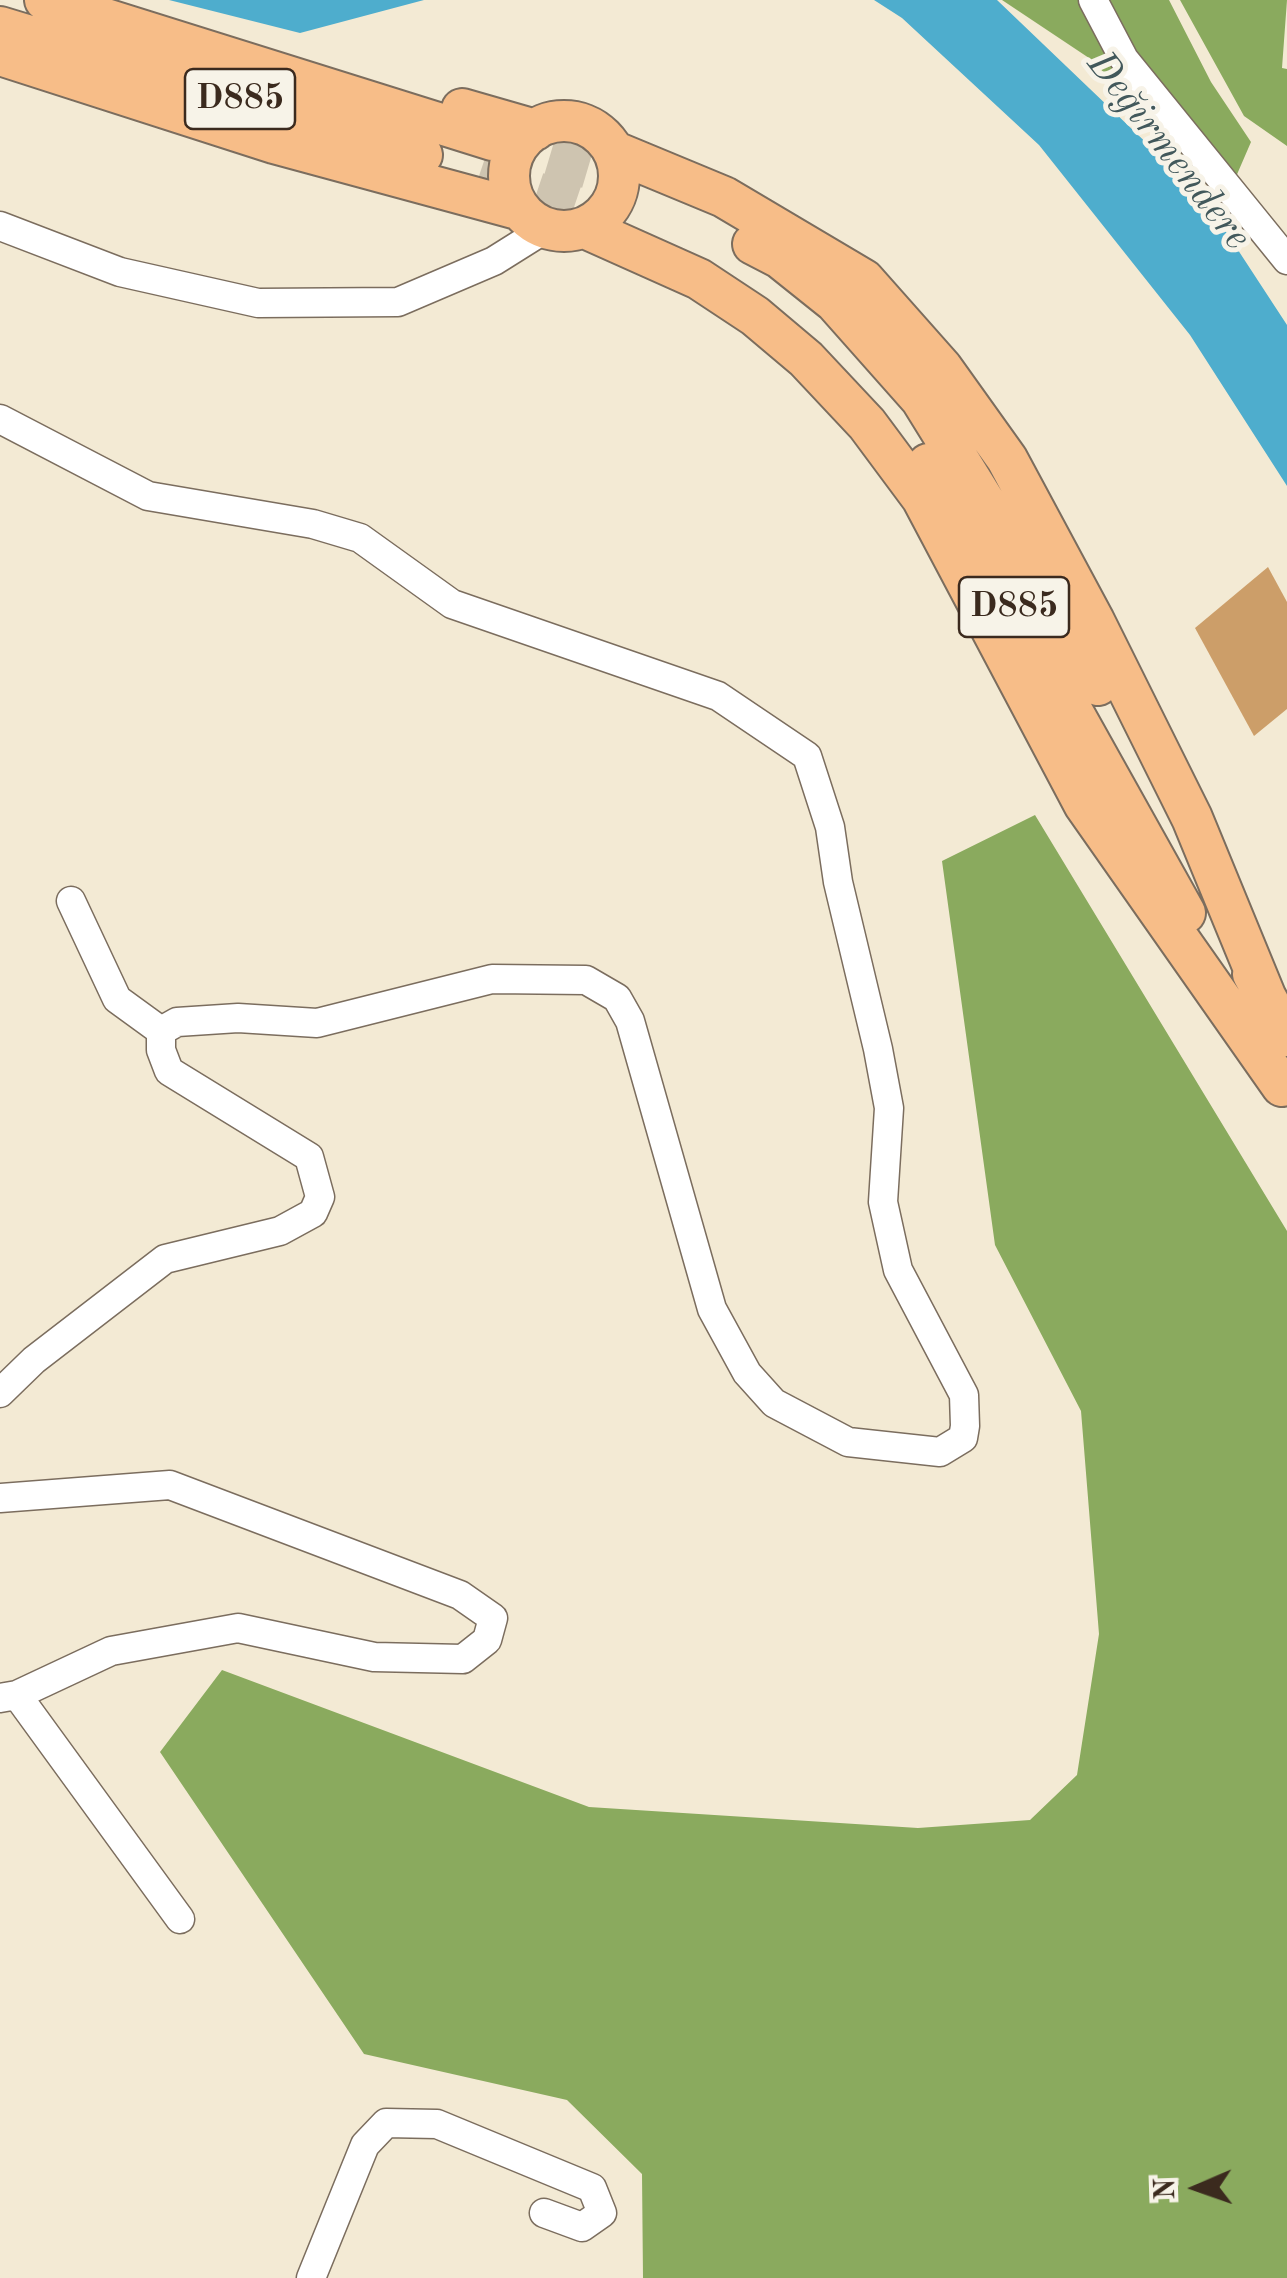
<!DOCTYPE html>
<meta charset="utf-8">
<style>
body{margin:0}
#map{position:relative;width:1287px;height:2278px;overflow:hidden;background:#f3ead4;font-family:"Old Standard TT",serif}
canvas{display:block}
.north{position:absolute;left:1147px;top:2138px;width:100px;height:100px;-webkit-text-stroke:8px #f7f3e8;paint-order:stroke;rotate:268deg;font-size:28px;font-weight:700;line-height:40px;text-align:center;color:#3b2a1e}
.north::after{content:'';display:block;margin:auto;width:35px;height:45px;background:#3b2a1e;clip-path:polygon(50% 0,100% 100%,50% 72%,0 100%)}
</style>
<div id="map">
<canvas width="1287" height="2278"></canvas>
<div class="north">N</div>
</div>
<script>
const context = document.querySelector('canvas').getContext('2d');
context.lineJoin = 'round';
function fill(path, color) { context.fillStyle = color; context.fill(path, 'evenodd'); }
const poly = rows => new Path2D(rows.map(r => 'M' + r).join(''));
function trace(path, color, width, dash) { context.strokeStyle = color; context.lineWidth = width; context.lineCap = dash ? 'butt' : 'round'; context.setLineDash(dash || []); context.stroke(path); }
function drawText(font, color, halo, rows, align = 'center') {
  context.font = font + ' "Old Standard TT",serif'; context.lineWidth = 10; context.setLineDash([]); context.textBaseline = 'middle'; context.strokeStyle = halo; context.fillStyle = color; for (const [text, x, y, turn = 0] of rows) {
    context.save(); context.translate(x, y); context.rotate((+turn || 0) * Math.PI / 180); context.textAlign = isNaN(turn) ? turn : align; if (halo) context.strokeText(text, 0, 0); context.fillText(text, 0, 0); context.restore();
  }
}
const forest = poly([
 [1002,0,1169,0,1211,82,1251,142,1235,179,1182,155,1092,60],
 [1180,0,1287,0,1282,68,1287,69,1287,146,1244,116],
 [1035,815,1287,1231,1287,2278,643,2278,642,2174,567,2100,364,2054,160,1752,222,1670,589,1807,918,1828,1030,1820,1077,1775,1099,1634,1081,1411,995,1245,942,861]
]);
const water = poly([
 [169,0,424,0,300,33],
 [874,0,997,0,1204,198,1287,325,1287,486,1190,335,1039,145,902,18]
]);
const building = poly([
 [1268,567,1287,602,1287,709,1254,736,1195,628]
]);
const highwayTunnel = poly([
 [492,140,640,184],
 [480,173,625,222]
]);
const minor = poly([
 [1093,0,1124,59,1287,260],
 [0,226,120,272,258,303,398,302,494,261,545,229],
 [0,419,148,496,313,524,360,538,452,604,718,696,807,756,830,827,838,882,878,1049,889,1108,883,1202,898,1270,964,1395,965,1426,963,1438,940,1452,848,1442,774,1403,747,1373,712,1309,630,1021,617,998,586,980,492,979,317,1023,238,1018,177,1022,161,1031,161,1050,169,1071,309,1157,320,1197,313,1213,280,1231,165,1259,34,1360,0,1393],
 [71,901,117,999,161,1031],
 [0,1498,170,1485,460,1595,493,1618,487,1640,463,1659,374,1657,238,1628,111,1651,17,1695,0,1698],
 [17,1695,180,1919],
 [311,2278,365,2145,386,2123,437,2124,592,2188,602,2213,582,2227,544,2213]
]);
const highway = poly([
 [45,0,492,140],
 [0,27,422,155],
 [0,55,274,143,521,210],
 [462,109,535,130],
 '509 176a55 55 0 1 1 110 0a55 55 0 1 1-110 0Z',
 [613,151,724,197,864,280,942,368,1007,459,1094,621,1192,818,1266,998],
 [585,228,699,279,755,316,806,359,867,424,922,498,1084,804,1282,1086],
 [753,244,780,258,835,302,921,399,1098,685],
 [928,464,951,494,1185,913],
 [1253,974,1287,1036]
]);
const shields = [
 [240,99,110],
 [1014,607,110]
];
const shieldNames = [
 ["D885",240,99],
 ["D885",1014,607]
];
const waterNames = [
 ["Değirmendere",1168,151,52]
];
fill(forest, '#8aaa5e');
fill(water, '#4eadcd');
fill(building, '#cc9e69');
trace(highwayTunnel, '#cec4b0', 40, [40, 20]);
trace(minor, '#7b6d5e', 31);
trace(highway, '#7b6d5e', 44);
trace(minor, '#fff', 28);
trace(highway, '#f7bd88', 40);
for (const [x, y, w] of shields) { const box = new Path2D(); box.roundRect(x - w / 2, y - 30, w, 60, 8); context.fillStyle = '#f7f3e8'; context.fill(box); trace(box, '#3b2a1e', 2.5); }
drawText('bold 35px', '#3b2a1e', null, shieldNames);
drawText('italic 40px', '#42585b', '#f7f3e8', waterNames);
</script>
